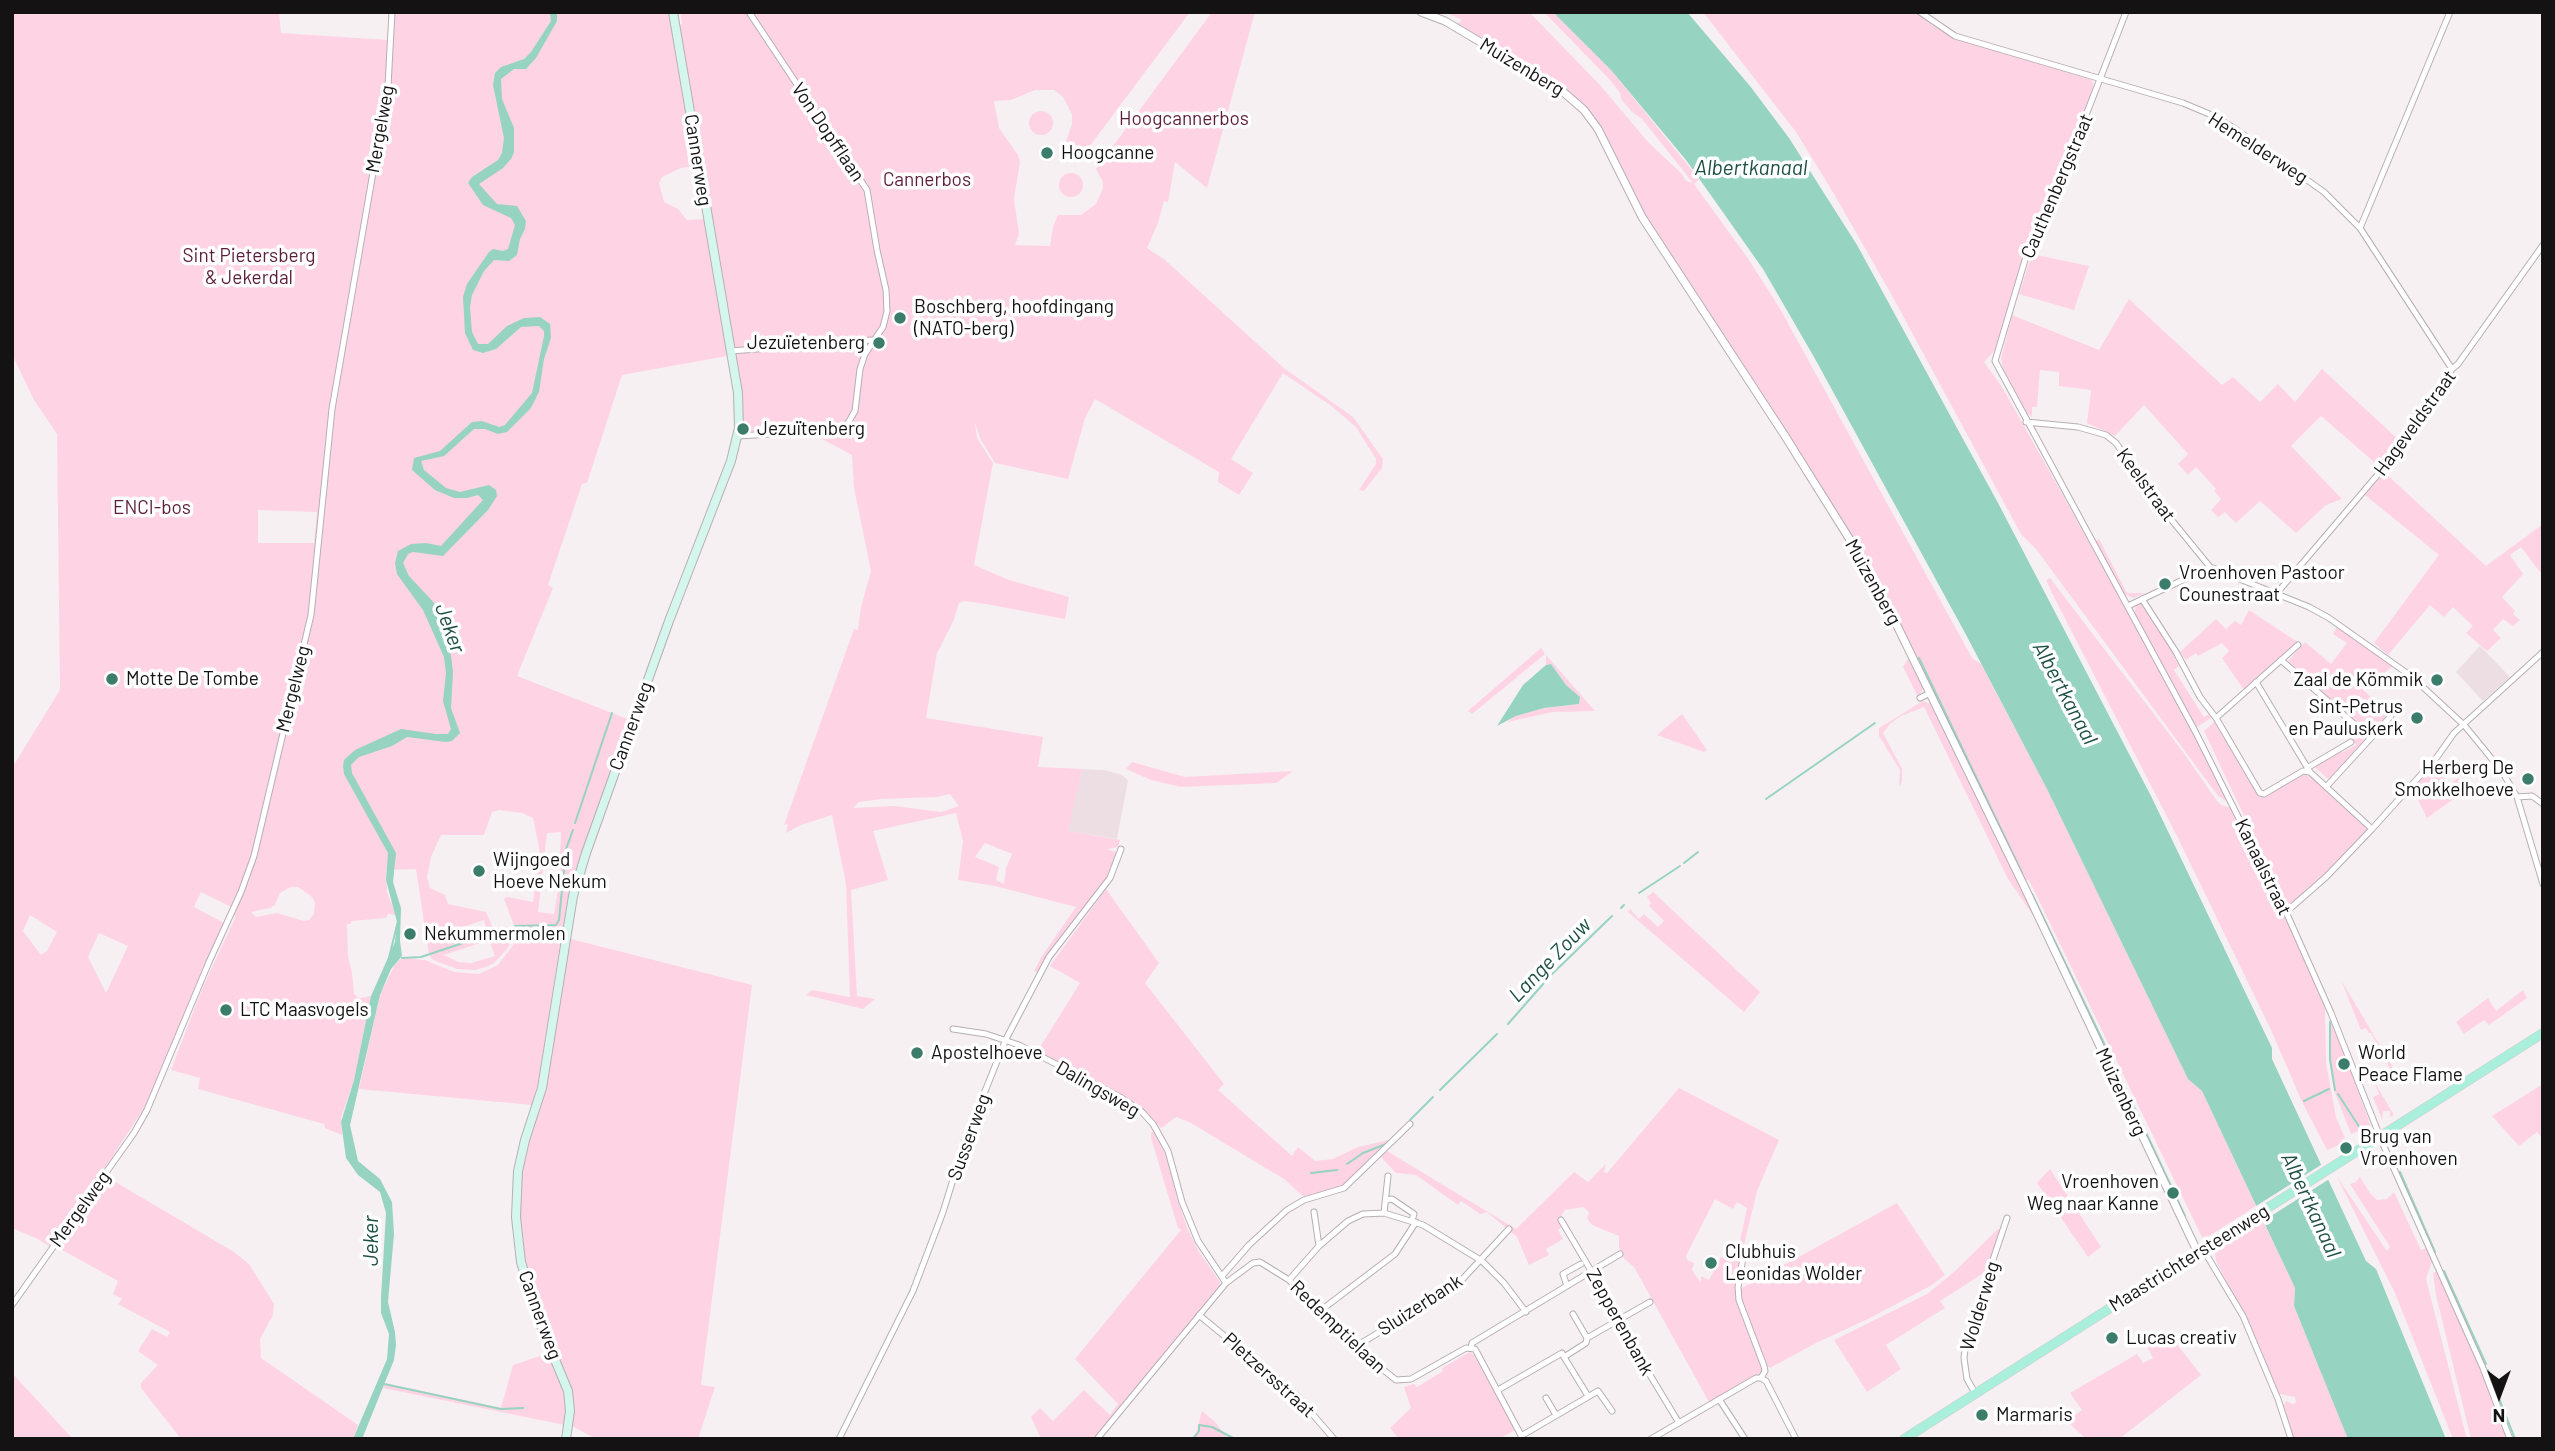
<!DOCTYPE html>
<meta charset="utf-8">
<style>
body{margin:0}
#map{position:relative;width:2555px;height:1451px;overflow:hidden;background:#f7f0f3;font-family:Barlow,sans-serif}
canvas{display:block}
.frame{position:absolute;inset:0;border:14px solid #141213;pointer-events:none}
.north{position:absolute;left:2464px;top:1360px;width:70px;height:70px;-webkit-text-stroke:5px #fff;paint-order:stroke;rotate:180deg;font-size:19px;font-weight:700;line-height:28px;text-align:center;color:#141213}
.north::after{content:'';display:block;margin:auto;width:24px;height:32px;background:#141213;clip-path:polygon(50% 0,100% 100%,50% 72%,0 100%)}
</style>
<div id="map">
<canvas width="2555" height="1451"></canvas>
<div class="frame"></div>
<div class="north">N</div>
</div>
<script>
const context = document.querySelector('canvas').getContext('2d');
context.lineJoin = 'round';
function fill(path, color) { context.fillStyle = color; context.fill(path, 'evenodd'); }
const poly = rows => new Path2D(rows.map(r => 'M' + r).join(''));
function trace(path, color, width, dash) { context.strokeStyle = color; context.lineWidth = width; context.lineCap = dash ? 'butt' : 'round'; context.setLineDash(dash || []); context.stroke(path); }
function drawText(font, color, halo, rows, align = 'center') {
  context.font = font + ' Barlow,sans-serif'; context.lineWidth = 7; context.setLineDash([]); context.textBaseline = 'middle'; context.strokeStyle = halo; context.fillStyle = color; for (const [text, x, y, turn = 0] of rows) {
    context.save(); context.translate(x, y); context.rotate((+turn || 0) * Math.PI / 180); context.textAlign = isNaN(turn) ? turn : align; if (halo) context.strokeText(text, 0, 0); context.fillText(text, 0, 0); context.restore();
  }
}
const built = poly([
 [2480,646,2510,677,2483,701,2456,672],
 [1082,769,1105,770,1122,775,1128,780,1117,839,1067,831]
]);
const green = poly([
 [12,12,279,12,281,33,388,40,388,12,678,12,680,25,682,24,680,12,1190,12,1083,155,1066,141,1072,124,1072,114,1063,97,1054,90,1035,90,1011,100,994,101,999,128,1018,155,1020,162,1014,199,1019,234,1015,245,1050,246,1053,227,1058,215,1081,215,1096,204,1103,188,1103,182,1096,169,1212,12,1255,12,1207,188,1175,162,1168,202,1164,201,1158,223,1147,248,1165,260,1285,369,1353,417,1383,459,1382,468,1364,491,1359,490,1376,464,1376,459,1356,427,1330,405,1283,373,1231,459,1253,473,1239,495,1218,482,1219,472,1095,399,1085,418,1068,479,995,463,980,438,975,423,977,438,993,463,974,565,1009,580,1069,597,1065,619,986,604,964,601,959,603,953,622,937,653,926,718,1043,737,1038,767,1082,769,1068,831,1120,840,1118,847,1107,849,1119,853,1118,859,1105,881,1039,973,1034,971,1042,956,1076,907,995,886,958,880,963,841,956,813,873,831,888,880,851,890,857,996,875,999,863,1009,806,995,812,990,850,997,846,884,832,815,801,825,786,833,788,824,784,825,854,629,858,630,861,607,871,571,854,488,852,455,820,438,802,436,734,439,736,405,727,356,622,375,587,483,582,484,548,585,553,588,517,676,630,720,582,852,569,895,563,931,515,928,504,899,507,897,533,902,540,855,539,847,533,818,522,813,499,810,492,812,484,835,441,835,431,857,427,877,430,888,445,895,448,904,486,912,494,931,507,926,513,939,507,949,494,963,486,967,475,970,457,969,433,960,429,955,416,869,386,870,387,892,396,915,388,914,386,918,351,921,351,924,347,924,348,956,352,973,354,994,359,998,371,996,354,1080,341,1118,342,1135,325,1128,324,1124,198,1089,200,1078,171,1070,202,989,236,916,229,913,231,907,201,892,194,907,226,924,148,1102,105,1168,50,1247,38,1239,12,1228,12,768,60,690,57,434,34,400,12,354],
 [694,166,704,219,687,220,678,209,664,202,659,183,662,177,681,168],
 [258,510,317,512,314,543,258,543],
 [950,794,959,806,941,812,894,806,853,808,859,802,881,799,937,797],
 [561,832,559,884,554,914,538,912,547,833],
 [985,843,1012,854,1006,868,1004,884,996,880,999,867,975,857],
 [290,887,298,887,311,896,315,902,314,914,309,920,304,921,277,913,256,917,251,912,270,908,275,905,280,893],
 [30,915,57,932,47,951,41,955,23,931],
 [484,920,486,928,441,943,439,935],
 [99,933,128,946,106,993,88,957],
 [489,940,495,956,471,963,458,962,444,955],
 [1445,12,1529,12,1600,85,1648,142,1682,174,1686,181,1693,183,1642,119,1632,112,1621,99,1620,93,1610,80,1544,12,1553,12,1611,70,1699,179,1694,184,1747,257,1779,307,1972,658,1981,664,2047,789,2188,1079,2202,1091,2256,1206,2206,1238,2202,1237,2029,880,2022,880,1882,588,1851,534,1644,216,1589,111,1555,82,1457,24,1462,20],
 [1703,12,1916,12,1932,25,1955,38,2092,80,2095,89,2028,245,1995,350,1984,362,2002,387,2070,508,2196,736,2228,799,2226,801,2218,796,2036,549,2021,534,1890,292,1834,194,1796,132],
 '1029 123a12 12 0 1 1 24 0a12 12 0 1 1-24 0Z',
 '1059 185a12 12 0 1 1 24 0a12 12 0 1 1-24 0Z',
 [2032,254,2089,266,2074,310,2019,294],
 [2129,299,2222,385,2233,377,2260,402,2278,384,2295,402,2322,369,2402,443,2381,468,2321,416,2291,446,2342,499,2326,505,2296,533,2260,501,2236,523,2225,512,2218,517,2211,510,2221,499,2214,491,2216,489,2196,467,2188,475,2178,464,2188,454,2144,405,2115,436,2087,423,2091,390,2059,386,2059,372,2040,370,2037,407,2032,407,2032,417,2026,412,2003,368,2001,359,2012,315,2099,350],
 [2384,472,2486,566,2543,524,2543,570,2540,572,2521,547,2510,555,2523,574,2502,597,2515,611,2513,614,2520,620,2513,626,2503,619,2493,630,2501,638,2487,651,2466,633,2473,626,2453,607,2444,617,2430,605,2388,655,2374,643,2439,555,2365,495],
 [2099,539,2127,593,2145,593,2133,598,2123,593,2095,542],
 [2050,578,2183,752,2217,801,2221,805,2234,809,2286,918,2325,1006,2326,1063,2336,1117,2345,1138,2342,1139,2344,1143,2327,1150,2302,1102,2272,1032,2177,836,2055,599,2046,580],
 [1878,595,1923,683,1923,689,1918,697,1903,667,1909,657],
 [2140,603,2162,633,2179,666,2174,670,2204,717,2210,714,2212,717,2199,726,2196,727,2135,613,2135,607],
 [2249,610,2299,643,2244,690,2222,658,2229,651,2222,643,2198,656,2196,653,2186,660,2180,652,2216,619,2226,629,2235,621,2241,625],
 [2337,627,2393,666,2372,683,2359,675,2353,681,2382,707,2381,709,2388,715,2370,735,2288,661,2305,642,2331,664,2347,643,2333,634],
 [1541,648,1545,654,1472,714,1468,711],
 [1546,655,1595,711,1553,712,1507,722,1516,716,1544,708,1579,704,1580,697,1566,685,1551,664,1546,665],
 [1923,701,1931,704,2036,920,2008,879,1924,707,1901,716,1890,724,1883,733,1902,769,1902,782,1899,787,1900,770,1879,736,1879,728],
 [1682,714,1707,750,1704,752,1657,735],
 [2214,722,2259,797,2266,796,2304,774,2315,779,2366,826,2367,831,2361,838,2290,907,2286,905,2204,731],
 [2359,733,2364,738,2364,741,2329,780,2315,767,2339,752,2343,752,2356,745,2352,738],
 [1132,762,1185,777,1293,771,1276,783,1181,787,1151,780,1126,769],
 [2432,765,2450,784,2458,778,2465,791,2427,818,2412,788],
 [1106,889,1159,963,1145,983,1224,1084,1218,1090,1292,1156,1298,1147,1315,1161,1333,1159,1358,1147,1393,1139,1338,1189,1305,1198,1284,1179,1191,1123,1176,1117,1161,1128,1135,1102,1037,1052,1080,983,1050,966],
 [1653,892,1760,992,1744,1012,1628,912,1630,909,1639,919,1644,914,1658,927,1664,921,1649,906,1651,903,1647,897],
 [525,934,554,935,559,939,560,945,538,1083,532,1105,359,1089,380,995,395,964,402,958,425,960,454,972,479,974,498,965,517,940],
 [571,939,752,985,701,1385,715,1387,698,1439,596,1439,572,1426,572,1394,569,1382,527,1277,519,1210,522,1159,541,1099,567,940],
 [2341,980,2395,1071,2375,1083,2394,1115,2390,1117,2390,1111,2383,1111,2382,1119,2373,1097,2379,1094,2371,1074,2374,1073,2376,1076,2391,1070,2371,1033,2369,1033,2366,1028,2361,1030],
 [2523,990,2527,998,2489,1025,2484,1020,2464,1034,2456,1022,2488,998,2496,1011],
 [2330,1020,2346,1059,2339,1062,2342,1069,2349,1067,2368,1118,2370,1126,2351,1134,2334,1090,2329,1059],
 [2543,1084,2543,1139,2537,1132,2519,1146,2492,1116],
 [1679,1088,1779,1140,1757,1191,1742,1253,1738,1251,1747,1208,1737,1202,1733,1209,1715,1199,1686,1256,1687,1260,1694,1263,1692,1270,1701,1283,1701,1276,1709,1280,1721,1257,1733,1262,1735,1258,1739,1262,1737,1300,1762,1369,1762,1372,1709,1402,1634,1267,1620,1255,1622,1253,1619,1247,1619,1236,1592,1225,1587,1218,1589,1212,1583,1207,1565,1210,1558,1221,1562,1227,1558,1230,1563,1239,1546,1249,1549,1255,1529,1265,1517,1237,1487,1212,1480,1214,1461,1201,1458,1205,1416,1175,1396,1173,1381,1157,1387,1151,1516,1229,1574,1172,1588,1182,1606,1164,1604,1172,1607,1173],
 [1154,1131,1169,1162,1177,1199,1188,1230,1199,1252,1220,1282,1219,1287,1096,1439,1041,1439,1031,1417,1040,1408,1053,1421,1084,1390,1110,1415,1118,1404,1075,1359,1181,1230,1178,1228,1151,1138,1151,1133],
 [2050,1169,2101,1247,2088,1257,2037,1183],
 [107,1177,234,1252,249,1264,274,1304,273,1315,260,1339,261,1358,358,1425,353,1439,181,1439,141,1388,141,1383,158,1365,138,1351,152,1329,167,1337,170,1332,118,1304,122,1299,113,1294,118,1281,57,1247],
 [2337,1177,2387,1251,2390,1247,2350,1184,2356,1182,2360,1177,2370,1193,2377,1200,2387,1199,2394,1192,2421,1250,2427,1248,2432,1261,2426,1279,2467,1439,2453,1439,2395,1293],
 [1897,1203,1945,1275,1932,1285,1870,1318,1816,1343,1770,1368,1767,1366,1742,1302,1740,1289],
 [2263,1221,2295,1288,2294,1306,2348,1439,2294,1439,2283,1407,2286,1401,2293,1404,2296,1403,2295,1397,2279,1394,2274,1386,2259,1345,2216,1261,2215,1252],
 [1998,1229,2001,1230,1987,1271,1940,1301,1945,1308,1886,1345,1901,1369,1867,1392,1834,1340,1927,1294,1954,1272],
 [2438,1271,2485,1377,2509,1439,2471,1439,2436,1295,2433,1273],
 [2169,1334,2201,1375,2119,1439,2086,1439,2067,1421,2082,1410,2070,1393,2137,1354,2143,1363,2153,1358,2147,1346],
 [1470,1352,1474,1355,1515,1430,1499,1439,1399,1439,1390,1428,1411,1408,1404,1387,1414,1384,1417,1387,1443,1371,1442,1368],
 [549,1353,567,1399,565,1425,383,1388,385,1383,501,1408,513,1365],
 [12,1373,61,1426,73,1439,12,1439],
 [1202,1411,1215,1422,1228,1439,1191,1439,1196,1433]
]);
const water = poly([
 [550,12,557,12,557,21,536,58,526,69,514,69,501,79,502,99,514,128,514,152,511,159,503,168,479,184,497,204,517,206,526,221,525,229,520,239,517,255,509,261,494,260,484,271,472,295,470,307,472,332,478,344,488,344,507,326,524,318,540,317,550,324,551,338,544,359,539,392,531,408,507,432,498,434,485,429,474,429,444,456,421,461,424,470,446,488,460,492,489,485,496,490,497,496,488,510,443,556,413,552,408,554,403,563,409,576,436,605,451,656,453,672,451,708,460,733,452,741,446,742,407,737,392,746,359,757,351,765,352,773,396,853,393,882,401,908,400,941,402,956,391,969,380,995,350,1125,358,1161,380,1179,392,1202,394,1234,388,1302,395,1332,396,1345,394,1360,362,1439,353,1439,387,1359,389,1334,381,1313,381,1297,386,1213,380,1192,358,1175,346,1158,341,1122,354,1080,371,996,395,942,397,922,386,880,388,853,344,774,343,766,344,760,355,750,401,729,436,734,448,734,451,729,443,701,446,673,444,657,423,610,397,574,395,563,398,551,411,544,426,543,441,546,483,500,478,495,467,498,454,498,435,490,412,470,414,458,440,451,472,422,482,421,499,427,505,425,532,393,544,336,544,331,539,326,521,327,496,349,483,353,473,350,465,333,463,297,467,284,489,252,493,249,503,251,508,249,515,225,511,218,483,205,468,183,472,177,498,160,502,153,504,138,493,85,495,73,501,67,524,59,531,52,551,21],
 [1553,12,1687,12,1750,86,1789,138,1857,245,1998,503,2151,796,2272,1048,2272,1059,2366,1261,2376,1269,2446,1439,2348,1439,2294,1306,2295,1288,2202,1091,2188,1079,2047,789,1964,631,1814,357,1763,269,1686,160,1611,70],
 [1551,664,1566,685,1580,697,1579,704,1544,708,1516,716,1497,726,1523,685,1546,665]
]);
const pier = poly([
 [2324,1163,2331,1178,2260,1223,2253,1208]
]);
const stream = poly([
 [1919,658,2022,873],
 [1766,799,1875,723],
 [575,823,612,713],
 [1684,863,1698,852],
 [1639,893,1680,866],
 [2032,894,2112,1060],
 [1621,908,1624,905],
 [515,926,556,925,559,920,566,849,573,830],
 [402,958,421,957,508,928],
 [387,966,398,921],
 [2330,1022,2330,1059,2335,1090],
 [1508,1024,1551,975,1612,916],
 [2113,1062,2185,1216],
 [1440,1090,1497,1034],
 [2338,1094,2360,1128],
 [2304,1101,2329,1089],
 [1410,1120,1433,1097],
 [1347,1164,1363,1153,1386,1144],
 [2400,1172,2435,1252],
 [1311,1173,1337,1170],
 [2444,1271,2486,1364],
 [2488,1370,2515,1439],
 [384,1384,501,1409,523,1408],
 [1193,1439,1199,1431,1199,1425,1212,1427,1235,1439]
]);
const minor = poly([
 [1920,12,1955,36,2183,103,2214,116,2234,128,2324,192,2360,228,2452,369],
 [2126,12,2060,182,2028,250,1995,361,2195,731,2286,912,2331,1013,2382,1142,2483,1368,2510,1439],
 [2360,228,2450,12],
 [731,351,872,340],
 [2026,422,2078,427,2106,435,2116,443,2157,502,2210,567],
 [738,436,821,431,844,426,848,423,855,411,860,369,865,354,883,327,887,311,886,290,877,250,867,190,749,12],
 [2277,593,2403,445,2452,369,2458,364,2543,245],
 [2142,599,2176,652,2200,697,2216,718,2260,793,2264,794,2303,771,2310,772],
 [2128,606,2210,567,2309,607,2329,618,2411,676,2464,725,2483,748,2503,773,2517,797,2543,884],
 [2281,660,2370,738],
 [2256,682,2310,772,2372,829],
 [1920,698,1930,693],
 [2216,718,2298,645],
 [2307,768,2351,742],
 [2326,787,2391,716],
 [2517,797,2532,796,2543,804],
 [2286,912,2326,877,2372,829,2437,757,2454,733,2543,652],
 [515,937,517,933,523,931,556,933,565,935],
 [953,1029,986,1034,1019,1045,1120,1097,1141,1111,1153,1124,1168,1151,1182,1202,1198,1241,1226,1283],
 [1387,1200,1392,1199,1414,1214,1412,1220],
 [1314,1212,1319,1246],
 [1384,1213,1388,1176],
 [1561,1220,1590,1269,1589,1274,1679,1423],
 [2203,1249,2243,1316,2278,1399,2291,1439],
 [1744,1252,1738,1287,1739,1300,1764,1366,1765,1371,1761,1378],
 [1222,1276,1249,1245,1287,1210,1304,1200,1344,1188,1410,1124],
 [1289,1280,1319,1246,1348,1221,1363,1214,1384,1213,1423,1225,1482,1261,1504,1283,1526,1312],
 [1567,1286,1563,1274,1581,1264],
 [12,1305,134,1133,147,1110,209,962,241,892,254,856,311,615,332,409,388,86,392,12],
 [1320,1311,1395,1254,1416,1222],
 [1573,1314,1587,1338],
 [1199,1315,1295,1394,1334,1439],
 [1355,1347,1458,1284,1509,1229],
 [1471,1348,1472,1343,1620,1254],
 [1564,1357,1588,1396],
 [1761,1378,1766,1381,1796,1439],
 [1498,1390,1562,1353,1564,1357,1586,1343,1587,1338,1650,1302],
 [1975,1393,1967,1379,1964,1358,1966,1340,2007,1218],
 [1546,1398,1556,1415],
 [1719,1399,1745,1439],
 [1521,1436,1598,1391,1612,1411],
 [839,1439,913,1291,943,1212,965,1141,1006,1039,1049,957,1110,878,1121,849],
 [1097,1439,1226,1283,1253,1263,1260,1262,1289,1280,1355,1347,1396,1380,1411,1379,1466,1348,1475,1349,1523,1439],
 [1651,1439,1756,1378,1761,1378]
]);
const tertiary = poly([
 [1421,12,1445,21,1561,90,1584,110,1598,129,1642,217,1785,436,1857,551,1885,601,2024,886,2198,1253]
]);
const secondary = poly([
 [566,1439,570,1411,568,1391,539,1321,521,1262,516,1217,518,1171,525,1140,542,1088,573,896,586,853,669,621,731,461,739,428,738,393,673,12]
]);
const primary = poly([
 [1904,1439,2543,1033]
]);
const markers = [
 [1047,153,7,"#3c7c6b"],
 [900,318,7,"#3c7c6b"],
 [879,343,7,"#3c7c6b"],
 [743,429,7,"#3c7c6b"],
 [2165,584,7,"#3c7c6b"],
 [112,679,7,"#3c7c6b"],
 [2437,680,7,"#3c7c6b"],
 [2417,718,7,"#3c7c6b"],
 [2528,779,7,"#3c7c6b"],
 [479,871,7,"#3c7c6b"],
 [410,934,7,"#3c7c6b"],
 [226,1010,7,"#3c7c6b"],
 [917,1053,7,"#3c7c6b"],
 [2344,1064,7,"#3c7c6b"],
 [2346,1148,7,"#3c7c6b"],
 [2173,1193,7,"#3c7c6b"],
 [1711,1263,7,"#3c7c6b"],
 [2112,1338,7,"#3c7c6b"],
 [1982,1415,7,"#3c7c6b"]
];
const streetNames = [
 ["Muizenberg",1522,67,31],
 ["Mergelweg",380,129,-80],
 ["Von Dopfflaan",828,132,56],
 ["Hemelderweg",2258,148,33],
 ["Cannerweg",698,160,81],
 ["Cauthenbergstraat",2057,186,-67],
 ["Hageveldstraat",2415,423,-54],
 ["Keelstraat",2146,485,54],
 ["Muizenberg",1873,582,61],
 ["Mergelweg",293,689,-76],
 ["Cannerweg",631,726,-70],
 ["Kanaalstraat",2263,867,64],
 ["Dalingsweg",1098,1089,30],
 ["Muizenberg",2121,1092,65],
 ["Susserweg",969,1137,-70],
 ["Mergelweg",80,1209,-54],
 ["Maastrichtersteenweg",2189,1258,-32],
 ["Sluizerbank",1420,1305,-33],
 ["Wolderweg",1980,1306,-73],
 ["Cannerweg",540,1315,70],
 ["Zepperenbank",1620,1322,61],
 ["Redemptielaan",1338,1327,44],
 ["Pletzersstraat",1269,1375,42]
];
const parkNames = [
 ["Hoogcannerbos",1184,119],
 ["Cannerbos",927,180],
 ["Sint Pietersberg",249,256],
 ["& Jekerdal",249,278],
 ["ENCI-bos",152,508]
];
const poiNames = [
 ["Hoogcanne",1061,153],
 ["Boschberg, hoofdingang",914,307],
 ["(NATO-berg)",914,329],
 ["Jezuïetenberg",865,343,"right"],
 ["Jezuïtenberg",757,429],
 ["Vroenhoven Pastoor",2179,573],
 ["Counestraat",2179,595],
 ["Motte De Tombe",126,679],
 ["Zaal de Kömmik",2423,680,"right"],
 ["Sint-Petrus",2403,707,"right"],
 ["en Pauluskerk",2403,729,"right"],
 ["Herberg De",2514,768,"right"],
 ["Smokkelhoeve",2514,790,"right"],
 ["Wijngoed",493,860],
 ["Hoeve Nekum",493,882],
 ["Nekummermolen",424,934],
 ["LTC Maasvogels",240,1010],
 ["Apostelhoeve",931,1053],
 ["World",2358,1053],
 ["Peace Flame",2358,1075],
 ["Brug van",2360,1137],
 ["Vroenhoven",2360,1159],
 ["Vroenhoven",2159,1182,"right"],
 ["Weg naar Kanne",2159,1204,"right"],
 ["Clubhuis",1725,1252],
 ["Leonidas Wolder",1725,1274],
 ["Lucas creativ",2126,1338],
 ["Marmaris",1996,1415]
];
const waterNames = [
 ["Albertkanaal",1751,168],
 ["Jeker",450,628,70],
 ["Albertkanaal",2065,693,62],
 ["Lange Zouw",1550,960,-46],
 ["Albertkanaal",2311,1205,65],
 ["Jeker",371,1241,-90]
];
fill(built, '#eddee3');
fill(green, '#fed3e3');
fill(water, '#96d3c0');
fill(pier, '#f7f0f3');
trace(stream, '#96d3c0', 2);
trace(minor, '#b6afb1', 7);
trace(tertiary, '#b6afb1', 9);
trace(secondary, '#b6afb1', 10);
trace(primary, '#d0d0d0', 10);
trace(minor, '#fff', 5);
trace(tertiary, '#fff', 7);
trace(secondary, '#d5f6ed', 8);
trace(primary, '#aaeedc', 9);
for (const [x, y, r, color] of markers) { const dot = new Path2D(); dot.arc(x, y, r, 0, 2 * Math.PI); context.fillStyle = color; context.fill(dot); trace(dot, '#fff', 2.5); }
drawText('19px', '#141213', '#fff', streetNames);
drawText('19px', '#5c1d3a', '#fff', parkNames);
drawText('19px', '#141213', '#fff', poiNames, 'left');
drawText('italic 21px', '#1d4f42', '#fff', waterNames);
</script>
